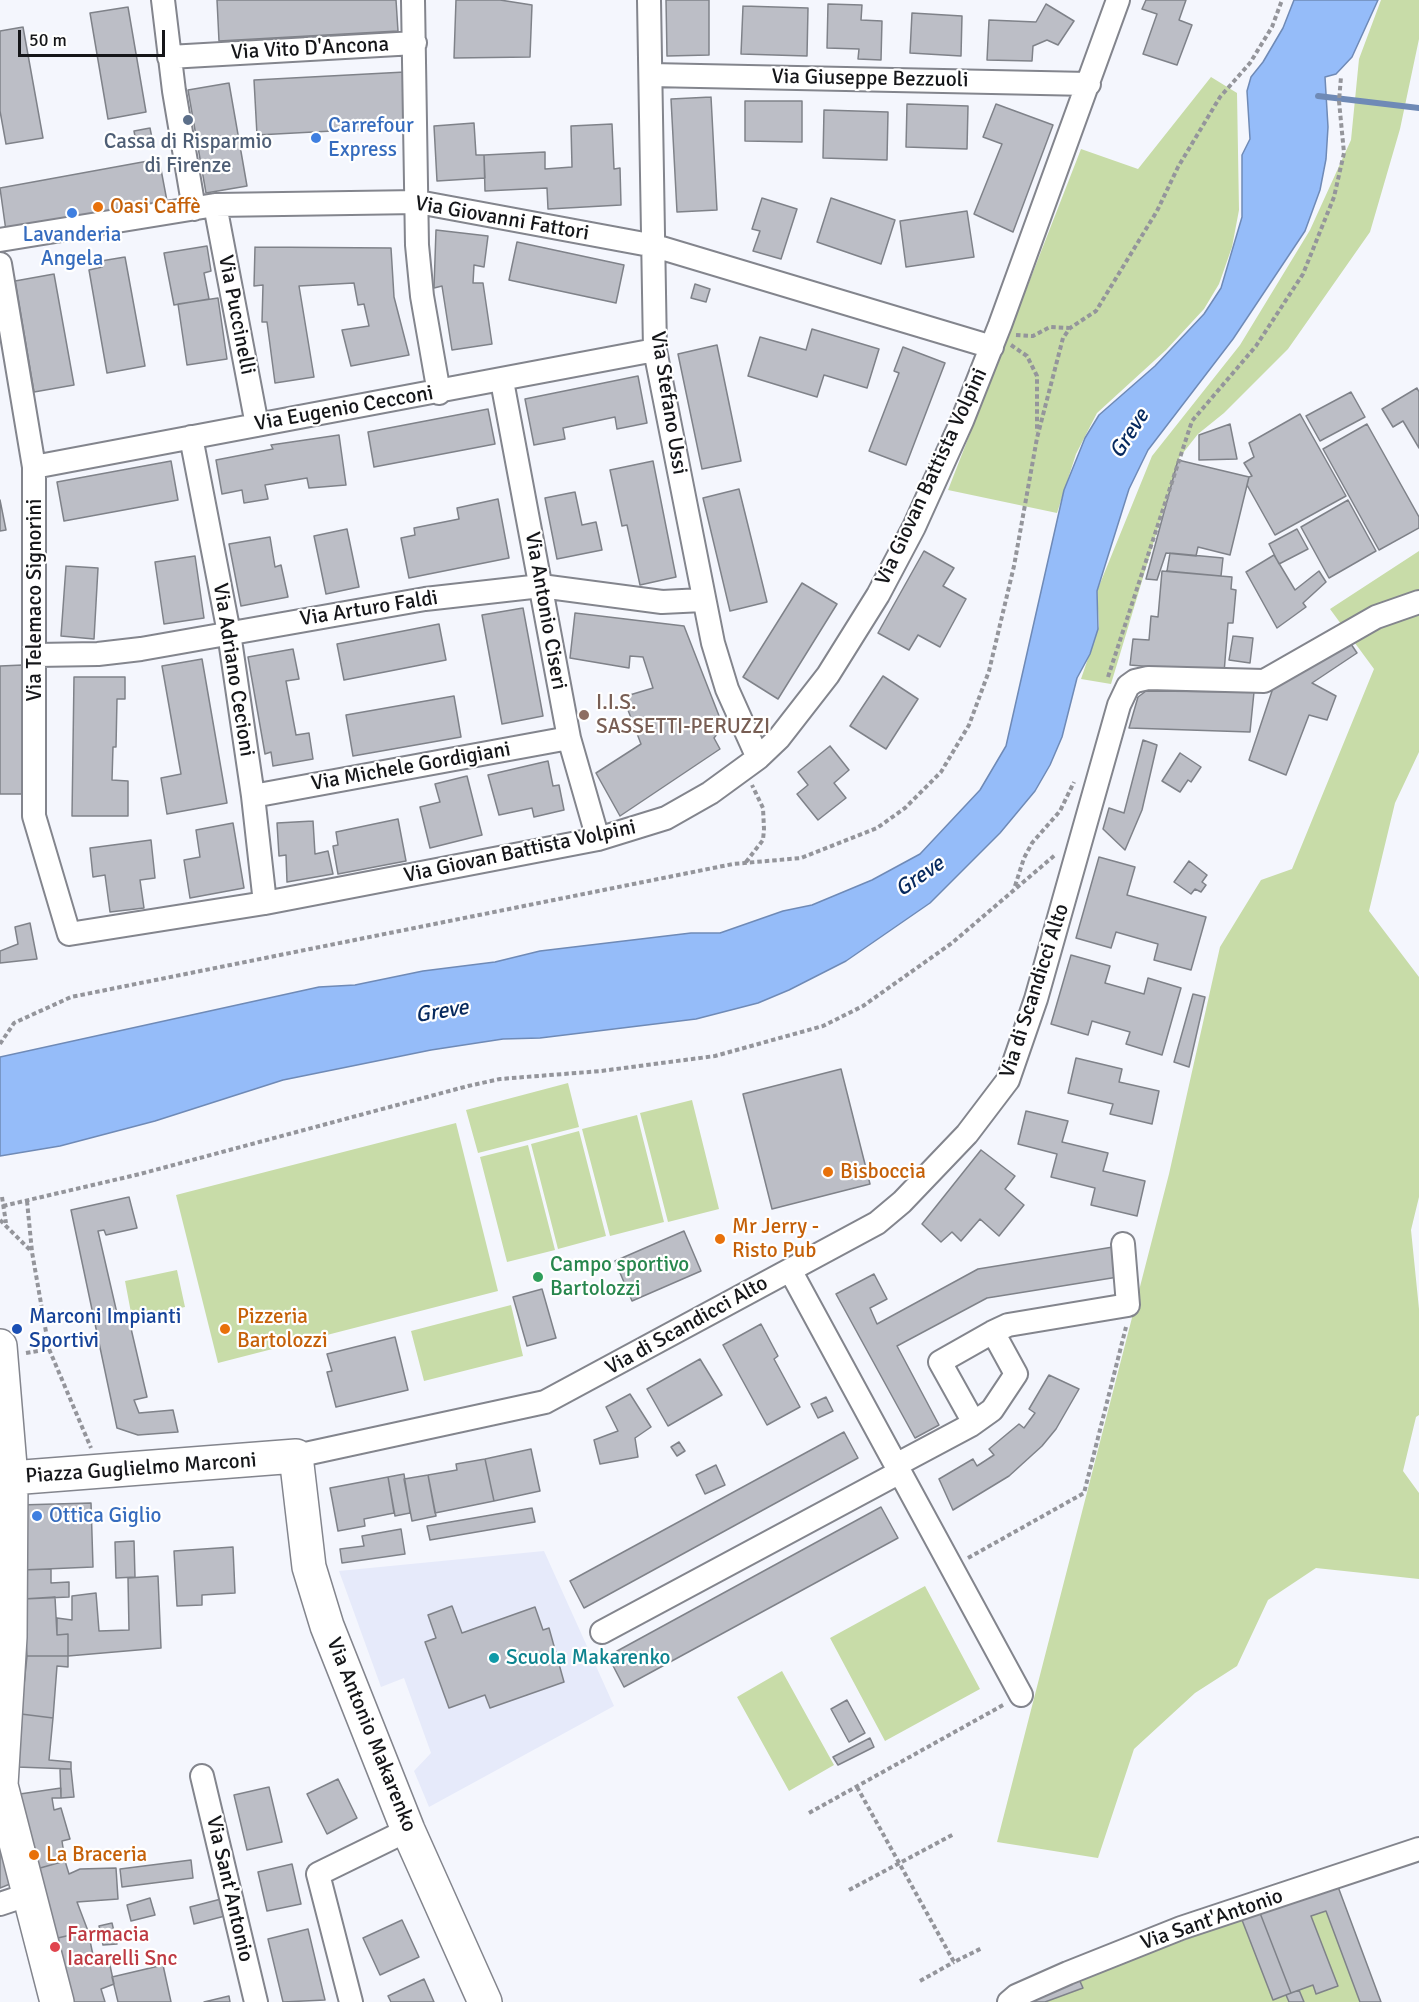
<!DOCTYPE html>
<meta charset="utf-8">
<style>
body{margin:0}
#map{position:relative;width:1419px;height:2002px;overflow:hidden;background:#f4f6fd;font-family:Signika,sans-serif}
canvas{display:block}
.scale{position:absolute;left:18px;top:30px;width:147px;height:27px;box-sizing:border-box;border:3px solid #151619;border-top:0;padding-left:8px;font-size:18px;line-height:21px;white-space:nowrap;color:#151619;-webkit-text-stroke:4px #fff;paint-order:stroke}
</style>
<div id="map">
<canvas width="1419" height="2002"></canvas>
<div class="scale">50 m</div>
</div>
<script>
const context = document.querySelector('canvas').getContext('2d');
context.lineJoin = 'round';
function fill(path, color) { context.fillStyle = color; context.fill(path, 'evenodd'); }
const poly = rows => new Path2D(rows.map(r => 'M' + r).join(''));
function trace(path, color, width, dash) { context.strokeStyle = color; context.lineWidth = width; context.lineCap = dash ? 'butt' : 'round'; context.setLineDash(dash || []); context.stroke(path); }
function drawText(font, color, halo, rows, align = 'center') {
  context.font = font + ' Signika,sans-serif'; context.lineWidth = 4.5; context.setLineDash([]); context.textBaseline = 'middle'; context.strokeStyle = halo; context.fillStyle = color; for (const [text, x, y, turn = 0] of rows) {
    context.save(); context.translate(x, y); context.rotate((+turn || 0) * Math.PI / 180); context.textAlign = isNaN(turn) ? turn : align; if (halo) context.strokeText(text, 0, 0); context.fillText(text, 0, 0); context.restore();
  }
}
const built = poly([
 [544,1551,614,1706,429,1807,414,1771,431,1753,404,1678,381,1687,339,1571]
]);
const green = poly([
 [1381,0,1419,0,1419,39,1400,129,1370,232,1288,349,1224,413,1198,434,1179,458,1111,684,1081,679,1099,626,1097,591,1152,456,1240,345,1310,230,1351,140,1359,59],
 [1211,77,1237,93,1239,210,1232,247,1219,284,1204,309,1166,350,1097,413,1076,454,1057,513,948,490,1081,149,1138,169],
 [1419,551,1419,752,1395,803,1369,911,1419,977,1419,1197,1411,1230,1419,1309,1419,1415,1416,1417,1403,1471,1419,1493,1419,1579,1316,1568,1268,1600,1237,1666,1195,1693,1134,1749,1098,1858,997,1842,1169,1174,1220,947,1261,880,1292,869,1374,669,1330,609],
 [568,1083,579,1127,478,1153,466,1110],
 [692,1100,719,1209,668,1222,640,1113],
 [637,1115,664,1222,610,1236,582,1129],
 [456,1123,498,1291,218,1363,176,1195],
 [579,1131,606,1236,558,1249,531,1144],
 [528,1145,555,1250,507,1262,480,1157],
 [177,1270,185,1307,132,1318,125,1281],
 [511,1305,523,1356,424,1381,411,1331],
 [925,1586,980,1689,885,1741,830,1638],
 [782,1671,834,1765,789,1791,737,1697],
 [1337,1884,1381,2002,1034,2002,1049,1990]
]);
const water = poly([
 [1294,0,1378,0,1352,57,1336,74,1325,77,1328,127,1326,159,1320,190,1305,231,1233,339,1148,450,1129,489,1097,591,1098,629,1090,654,1077,678,1062,737,1050,765,1035,791,1000,833,930,903,846,961,789,990,758,1003,696,1019,540,1038,503,1039,431,1050,283,1080,155,1121,60,1146,0,1156,0,1057,319,987,355,985,423,971,495,962,540,951,691,933,720,933,783,911,812,905,872,880,920,854,980,790,1006,746,1064,490,1085,438,1099,415,1155,366,1204,314,1221,288,1242,217,1242,155,1250,139,1247,91,1251,77,1263,62,1283,28,1294,0]
]);
const stream = poly([
 [1318,96,1419,108]
]);
const building = poly([
 [217,0,396,0,398,31,219,41,217,0],
 [456,0,500,0,532,5,530,57,454,58,456,0],
 [666,0,709,0,709,55,667,56,666,0],
 [1146,0,1186,0,1179,20,1192,25,1177,65,1143,54,1157,14,1142,9,1146,0],
 [828,4,862,5,861,20,882,21,881,60,858,59,859,49,827,48,828,4],
 [1046,4,1074,21,1058,45,1047,40,1033,46,1032,61,987,60,989,20,1036,22,1046,4],
 [743,6,808,8,807,56,741,54,743,6],
 [128,7,146,112,108,119,90,13,128,7],
 [912,13,962,16,961,56,910,53,912,13],
 [23,27,43,138,6,144,0,111,0,31,23,27],
 [405,72,408,127,257,135,254,80,405,72],
 [229,83,247,186,206,193,188,90,229,83],
 [711,97,717,210,677,212,671,99,711,97],
 [745,101,802,101,802,142,745,141,745,101],
 [907,104,968,106,967,149,906,147,907,104],
 [996,104,1053,125,1013,232,974,214,1002,144,983,137,996,104],
 [824,110,888,112,887,160,823,158,824,110],
 [474,123,476,155,484,155,485,178,437,181,434,126,474,123],
 [612,124,614,169,620,168,621,205,548,209,547,188,485,191,484,155,545,152,545,169,572,167,571,126,612,124],
 [150,128,153,143,137,146,134,131,150,128],
 [159,159,167,201,6,231,0,188,159,159],
 [762,198,797,209,781,259,753,251,760,231,752,229,762,198],
 [831,198,895,220,881,264,817,242,831,198],
 [967,211,974,257,906,267,900,221,967,211],
 [436,230,488,236,484,267,474,265,473,283,483,283,492,344,452,350,442,286,434,288,436,230],
 [517,242,624,265,616,303,509,280,517,242],
 [207,246,211,271,204,273,209,299,174,305,164,253,207,246],
 [255,247,391,248,394,297,409,355,351,366,342,330,369,326,364,304,358,305,354,283,299,286,314,377,275,383,267,322,262,322,263,285,254,286,255,247],
 [125,257,145,366,107,373,89,270,102,267,101,261,125,257],
 [54,274,74,385,34,392,15,281,54,274],
 [695,284,710,289,706,302,691,298,695,284],
 [218,298,227,359,187,365,178,304,218,298],
 [812,329,879,349,867,388,824,375,817,397,748,376,760,337,806,350,812,329],
 [717,345,741,461,702,469,678,354,717,345],
 [903,347,945,363,906,465,869,451,899,373,894,371,903,347],
 [638,376,647,423,617,429,615,417,563,428,565,439,534,445,525,399,638,376],
 [1417,388,1419,392,1419,448,1403,421,1393,427,1382,409,1417,388],
 [1351,392,1365,417,1320,441,1306,416,1351,392],
 [488,409,495,444,374,467,368,432,488,409],
 [1300,414,1346,496,1275,535,1247,485,1249,477,1252,476,1244,463,1254,457,1249,443,1300,414],
 [1230,424,1237,459,1199,460,1199,435,1230,424],
 [1367,424,1419,517,1419,528,1379,550,1323,449,1367,424],
 [339,435,346,485,309,488,307,478,265,485,268,499,244,503,242,490,222,494,216,460,273,449,271,445,339,435],
 [1178,460,1249,477,1230,555,1198,547,1196,556,1166,553,1157,580,1146,579,1178,460],
 [171,461,178,500,64,521,57,482,171,461],
 [653,461,676,577,640,585,627,525,622,526,610,470,653,461],
 [739,489,767,602,730,611,703,498,739,489],
 [575,492,582,525,596,522,602,550,557,559,545,498,575,492],
 [498,499,509,558,409,578,401,538,415,535,414,528,459,519,457,508,498,499],
 [0,500,6,530,0,531,0,500],
 [1348,500,1376,551,1329,578,1301,527,1348,500],
 [347,529,359,587,326,594,314,536,347,529],
 [1297,529,1308,549,1279,564,1269,544,1297,529],
 [270,537,275,567,281,565,288,597,241,606,229,544,270,537],
 [924,551,954,568,943,586,966,599,940,647,918,635,909,650,878,633,924,551],
 [1170,553,1223,558,1221,576,1167,571,1170,553],
 [1274,555,1295,590,1319,571,1326,582,1303,603,1306,607,1277,628,1246,572,1274,555],
 [195,556,204,618,164,624,155,562,195,556],
 [66,566,98,568,94,639,61,636,66,566],
 [1162,571,1232,577,1231,589,1236,590,1233,623,1228,623,1224,673,1130,665,1133,639,1149,640,1151,616,1158,617,1162,571],
 [802,583,837,604,778,699,743,677,802,583],
 [523,608,543,716,502,724,482,615,523,608],
 [575,613,684,626,723,726,714,738,720,749,620,816,596,773,641,744,623,697,653,688,643,657,630,656,629,668,570,658,575,613],
 [439,624,446,660,344,680,337,644,439,624],
 [1233,636,1253,638,1250,663,1229,660,1233,636],
 [1349,641,1357,653,1312,683,1336,696,1327,720,1309,715,1286,775,1249,760,1273,688,1349,641],
 [293,649,299,679,286,681,296,735,309,733,313,759,273,766,271,752,265,754,248,657,293,649],
 [202,659,227,803,167,814,161,778,181,774,162,666,202,659],
 [23,665,22,794,0,794,0,666,23,665],
 [883,676,918,699,886,749,850,726,883,676],
 [74,677,125,677,125,699,117,699,116,747,113,747,112,780,128,781,128,816,72,816,74,677],
 [1146,691,1254,692,1250,732,1129,728,1138,697,1146,691],
 [454,696,461,737,353,756,346,715,454,696],
 [1143,740,1157,745,1142,810,1125,850,1103,829,1109,808,1124,813,1143,740],
 [830,746,849,770,834,783,846,798,818,820,797,794,808,785,798,772,830,746],
 [1180,753,1201,767,1191,782,1188,780,1180,792,1162,781,1180,753],
 [548,761,553,786,559,785,564,810,534,817,532,808,499,815,488,775,548,761],
 [467,776,482,835,430,848,420,807,440,802,435,784,467,776],
 [398,819,406,861,338,874,333,846,338,845,336,832,398,819],
 [313,821,315,854,328,851,333,874,287,882,286,855,279,856,277,823,313,821],
 [233,823,244,888,190,898,184,860,200,857,196,830,233,823],
 [151,840,155,878,140,880,144,908,110,912,105,875,93,877,90,848,151,840],
 [1099,857,1135,867,1127,895,1206,917,1191,970,1154,960,1158,944,1116,932,1111,948,1076,938,1099,857],
 [1189,861,1207,875,1202,882,1206,885,1201,892,1195,889,1191,894,1174,882,1189,861],
 [30,923,37,959,0,963,0,951,18,944,15,927,30,923],
 [1071,955,1110,966,1105,983,1144,994,1148,978,1181,988,1162,1055,1126,1044,1130,1032,1092,1021,1088,1035,1051,1024,1071,955],
 [1193,994,1205,997,1189,1067,1174,1062,1193,994],
 [1076,1058,1122,1069,1119,1082,1159,1091,1152,1124,1110,1114,1113,1104,1068,1093,1076,1058],
 [841,1069,870,1184,772,1209,743,1094,841,1069],
 [1026,1111,1068,1121,1062,1142,1108,1153,1103,1171,1145,1181,1137,1216,1091,1205,1095,1188,1051,1177,1057,1154,1018,1144,1026,1111],
 [981,1150,1015,1176,1005,1189,1024,1205,999,1236,980,1219,961,1241,952,1232,941,1242,922,1224,981,1150],
 [129,1197,137,1228,106,1235,104,1230,98,1231,119,1322,129,1320,147,1397,134,1400,139,1413,173,1410,178,1432,138,1435,117,1428,71,1210,129,1197],
 [684,1231,701,1271,632,1301,615,1261,684,1231],
 [1113,1247,1118,1277,987,1298,897,1346,939,1425,915,1438,836,1294,874,1274,887,1299,870,1308,877,1324,978,1269,1113,1247],
 [542,1289,556,1338,527,1346,513,1297,542,1289],
 [761,1324,778,1356,774,1359,800,1407,767,1425,723,1345,761,1324],
 [395,1337,408,1390,336,1407,327,1372,332,1371,327,1354,395,1337],
 [700,1359,722,1395,668,1426,647,1389,700,1359],
 [1049,1375,1079,1389,1056,1429,1042,1446,1009,1476,953,1510,939,1479,973,1459,977,1466,994,1455,989,1449,1019,1424,1024,1428,1035,1413,1029,1409,1049,1375],
 [630,1394,651,1427,635,1438,638,1457,600,1464,594,1440,618,1431,606,1407,630,1394],
 [826,1397,833,1411,818,1418,811,1404,826,1397],
 [844,1432,858,1458,584,1608,570,1581,844,1432],
 [679,1442,685,1451,677,1456,671,1447,679,1442],
 [531,1449,540,1491,494,1501,485,1459,531,1449],
 [485,1459,494,1501,435,1513,428,1475,457,1470,456,1464,485,1459],
 [716,1465,725,1485,705,1494,696,1475,716,1465],
 [404,1474,410,1513,395,1516,388,1477,404,1474],
 [428,1475,436,1516,412,1521,404,1479,428,1475],
 [388,1477,394,1513,364,1519,365,1526,338,1531,330,1488,388,1477],
 [91,1503,93,1567,22,1570,19,1505,91,1503],
 [881,1507,898,1538,624,1687,608,1656,881,1507],
 [532,1508,535,1522,430,1540,427,1526,532,1508],
 [401,1529,405,1554,342,1563,340,1549,364,1546,362,1536,401,1529],
 [134,1541,135,1577,116,1578,115,1542,134,1541],
 [233,1547,235,1593,202,1595,202,1605,177,1606,174,1551,233,1547],
 [51,1569,51,1583,69,1582,69,1597,23,1599,22,1570,51,1569],
 [158,1576,161,1648,68,1656,68,1634,57,1635,57,1618,72,1620,72,1596,96,1593,99,1631,129,1630,128,1578,158,1576],
 [55,1597,57,1635,68,1634,68,1656,27,1656,23,1599,55,1597],
 [452,1606,462,1633,535,1607,543,1630,549,1628,564,1682,490,1708,485,1695,449,1708,425,1642,436,1638,428,1615,452,1606],
 [27,1656,68,1656,68,1667,57,1666,53,1718,21,1714,27,1656],
 [847,1700,865,1733,849,1742,831,1709,847,1700],
 [21,1714,53,1718,49,1760,71,1762,71,1769,17,1767,21,1714],
 [870,1738,874,1747,838,1765,833,1757,870,1738],
 [60,1769,71,1769,74,1797,61,1798,60,1769],
 [338,1779,357,1818,327,1834,307,1794,338,1779],
 [269,1787,282,1842,247,1850,234,1795,269,1787],
 [61,1788,61,1798,52,1798,54,1810,61,1808,70,1839,62,1841,65,1861,33,1870,13,1795,61,1788],
 [0,1836,15,1882,0,1888,0,1836],
 [191,1860,193,1878,122,1887,120,1869,191,1860],
 [65,1861,69,1874,80,1869,116,1868,118,1899,77,1902,88,1931,49,1940,33,1870,65,1861],
 [292,1864,301,1904,267,1911,258,1872,292,1864],
 [1337,1884,1381,2002,1360,2002,1326,1911,1311,1916,1338,1986,1316,1994,1313,1985,1291,1993,1260,1913,1337,1884],
 [150,1898,155,1915,131,1921,127,1905,150,1898],
 [221,1899,225,1916,194,1924,190,1907,221,1899],
 [1260,1913,1291,1993,1273,2000,1242,1920,1260,1913],
 [402,1920,419,1957,380,1975,363,1938,402,1920],
 [112,1923,117,1944,103,1945,99,1926,112,1923],
 [308,1929,325,2000,283,2002,268,1939,308,1929],
 [88,1931,94,1960,108,1956,114,1984,101,1989,105,2002,65,2002,49,1940,88,1931],
 [163,1965,171,2002,118,2002,112,1977,163,1965],
 [424,1979,434,2002,391,2002,388,1996,424,1979],
 [1079,1979,1083,1988,1045,2002,1034,2002,1049,1990,1079,1979],
 [1299,1990,1304,2002,1289,2002,1286,1995,1299,1990],
 [229,1996,230,2002,204,2002,229,1996]
]);
const path = poly([
 [1016,335,1033,336,1050,327,1069,328],
 [1011,345,1027,356,1037,376,1037,432],
 [1108,677,1192,421,1256,346,1303,274,1334,197,1344,153,1339,101,1341,77],
 [746,862,763,840,764,829,763,808,752,785],
 [1015,886,1024,858,1032,843,1060,811,1074,782],
 [0,1044,14,1023,71,997,733,864,801,858,877,828,905,808,941,772,969,725,989,671,1014,566,1037,438,1063,338,1070,328,1096,311,1157,211,1178,167,1220,97,1250,63,1272,27,1282,0],
 [2,1197,6,1223],
 [27,1201,32,1252,49,1349,91,1448],
 [3,1206,140,1174,468,1086,500,1079,601,1071,715,1056,823,1026,863,1006,952,943,1055,855],
 [0,1220,31,1251],
 [26,1353,49,1349],
 [968,1558,1084,1493,1126,1327],
 [857,1787,954,1962,982,1948],
 [809,1813,1005,1704],
 [849,1890,954,1834],
 [920,1981,954,1962]
]);
const street = poly([
 [163,0,174,91,194,209],
 [413,0,417,245,422,296,439,393],
 [649,0,655,350,713,643,727,689,758,758],
 [169,57,415,43],
 [651,75,1089,84],
 [215,205,257,425],
 [0,240,215,205,418,202,655,246,992,347],
 [0,264,34,467,34,816,69,934,265,903,598,839,666,818,710,793,758,758,779,738,828,675,878,595,914,527,962,421,1000,325,1118,0],
 [502,381,569,738,598,839],
 [191,437,229,633,253,796,265,903],
 [34,467,655,350],
 [36,655,98,654,141,649,425,599,541,586,662,602,703,600],
 [253,796,569,738],
 [790,1270,1021,1695],
 [974,1423,940,1362,993,1332],
 [296,1456,545,1402,877,1223,902,1202,967,1134,1008,1080,1036,999,1119,705,1128,686,1135,681,1148,678,1264,681,1376,617,1419,602],
 [896,1465,971,1425,992,1410,1016,1374,993,1332,1008,1325,1128,1305,1123,1244],
 [602,1632,900,1472],
 [202,1776,256,2002],
 [0,1904,27,1895],
 [351,2002,318,1874,408,1830],
 [1009,2002,1016,1996,1068,1973,1181,1928,1419,1849]
]);
const secondary = poly([
 [0,1346,11,1478,10,1637,1,1785,57,2002],
 [11,1478,296,1456,309,1567,327,1626,408,1830,485,2002]
]);
const markers = [
 [188,120,6,"#5c6f8a"],
 [316,138,6,"#3f7fe0"],
 [98,207,6,"#e8710a"],
 [72,213,6,"#3f7fe0"],
 [584,715,6,"#8d6e63"],
 [828,1172,6,"#e8710a"],
 [720,1239,6,"#e8710a"],
 [538,1277,6,"#2e9e5b"],
 [17,1329,6,"#1a4fb4"],
 [225,1329,6,"#e8710a"],
 [37,1516,6,"#3f7fe0"],
 [494,1658,6,"#0f9aa8"],
 [34,1855,6,"#e8710a"],
 [55,1947,6,"#e0444e"]
];
const streetNames = [
 ["Via Vito D'Ancona",310,49,-3],
 ["Via Giuseppe Bezzuoli",870,79,1],
 ["Via Giovanni Fattori",502,219,10],
 ["Via Puccinelli",236,315,79],
 ["Via Stefano Ussi",668,403,81],
 ["Via Eugenio Cecconi",344,409,-10],
 ["Via Giovan Battista Volpini",932,477,-65],
 ["Via Telemaco Signorini",35,600,-90],
 ["Via Arturo Faldi",369,609,-9],
 ["Via Antonio Ciseri",545,611,80],
 ["Via Adriano Cecioni",233,670,81],
 ["Via Michele Gordigiani",411,767,-10],
 ["Via Giovan Battista Volpini",520,852,-12],
 ["Via di Scandicci Alto",1035,991,-72],
 ["Via di Scandicci Alto",687,1326,-29],
 ["Piazza Guglielmo Marconi",141,1469,-4],
 ["Via Antonio Makarenko",371,1735,68],
 ["Via Sant'Antonio",229,1889,77],
 ["Via Sant'Antonio",1212,1920,-19]
];
const shopNames = [
 ["Carrefour",328,126],
 ["Express",328,150],
 ["Lavanderia",72,235,"center"],
 ["Angela",72,259,"center"],
 ["Ottica Giglio",49,1516]
];
const serviceNames = [
 ["Cassa di Risparmio",188,142],
 ["di Firenze",188,166]
];
const foodNames = [
 ["Oasi Caffè",110,207],
 ["Bisboccia",840,1172],
 ["Mr Jerry -",732,1227],
 ["Risto Pub",732,1251],
 ["Pizzeria",237,1317],
 ["Bartolozzi",237,1341],
 ["La Braceria",46,1855]
];
const educationNames = [
 ["I.I.S.",596,703],
 ["SASSETTI-PERUZZI",596,727]
];
const leisureNames = [
 ["Campo sportivo",550,1265],
 ["Bartolozzi",550,1289]
];
const transitNames = [
 ["Marconi Impianti",29,1317],
 ["Sportivi",29,1341]
];
const cultureNames = [
 ["Scuola Makarenko",506,1658]
];
const healthNames = [
 ["Farmacia",67,1935],
 ["Iacarelli Snc",67,1959]
];
const waterNames = [
 ["Greve",1130,434,-57],
 ["Greve",920,877,-34],
 ["Greve",442,1012,-9]
];
fill(built, '#e6eafa');
fill(green, '#c8dca8');
fill(water, '#95bcf9');
trace(water, '#6f8ab6', 1.5);
trace(stream, '#6f8ab6', 6);
fill(building, '#bcbec6');
trace(building, '#7f8289', 1.5);
trace(street, '#83858d', 26);
trace(secondary, '#83858d', 36);
trace(path, '#94959b', 4, [4.5, 3]);
trace(street, '#fff', 22);
trace(secondary, '#fff', 33);
for (const [x, y, r, color] of markers) { const dot = new Path2D(); dot.arc(x, y, r, 0, 2 * Math.PI); context.fillStyle = color; context.fill(dot); trace(dot, '#fff', 2); }
drawText('21px', '#151619', '#fff', streetNames);
drawText('21px', '#366cbe', '#fff', shopNames, 'left');
drawText('21px', '#4e5e75', '#fff', serviceNames);
drawText('21px', '#c56008', '#fff', foodNames, 'left');
drawText('21px', '#785e54', '#fff', educationNames, 'left');
drawText('21px', '#27864d', '#fff', leisureNames, 'left');
drawText('21px', '#164399', '#fff', transitNames, 'left');
drawText('21px', '#0d838f', '#fff', cultureNames, 'left');
drawText('21px', '#be3a42', '#fff', healthNames, 'left');
drawText('italic 22px', '#06295e', '#fff', waterNames);
</script>
